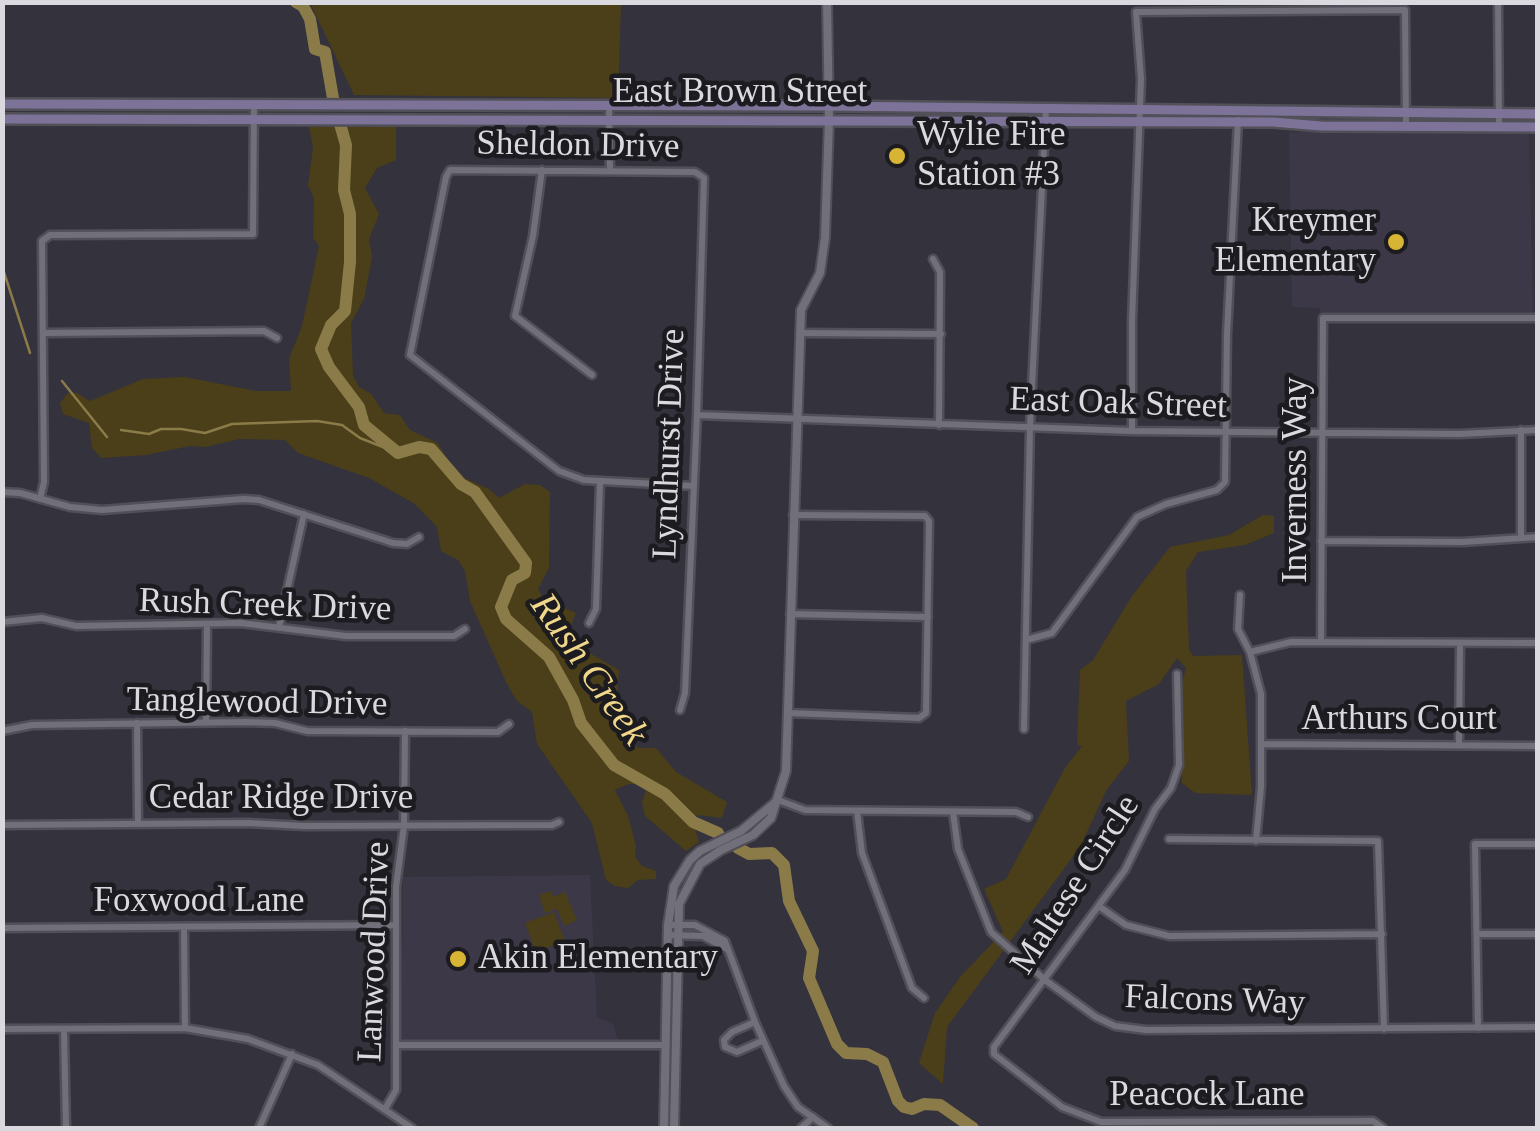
<!DOCTYPE html>
<style>
body{margin:0}
#map{position:relative;width:1540px;height:1131px;overflow:hidden;background:#34323c;font-family:Georgia,serif}
canvas{display:block}
.frame{position:absolute;inset:0;border:5px solid #dad9df;pointer-events:none}
</style>
<div id="map">
<canvas width="1540" height="1131"></canvas>
<div class="frame"></div>
</div>
<script>
const context = document.querySelector('canvas').getContext('2d');
context.lineJoin = 'round';
function fill(path, color) { context.fillStyle = color; context.fill(path, 'evenodd'); }
const poly = rows => new Path2D(rows.map(r => 'M' + r).join(''));
function trace(path, color, width, dash) { context.strokeStyle = color; context.lineWidth = width; context.lineCap = dash ? 'butt' : 'round'; context.setLineDash(dash || []); context.stroke(path); }
function drawText(font, color, halo, rows, align = 'center') {
  context.font = font + ' Georgia,serif'; context.lineWidth = 9; context.setLineDash([]); context.textBaseline = 'middle'; context.strokeStyle = halo; context.fillStyle = color; for (const [text, x, y, turn = 0] of rows) {
    context.save(); context.translate(x, y); context.rotate((+turn || 0) * Math.PI / 180); context.textAlign = isNaN(turn) ? turn : align; if (halo) context.strokeText(text, 0, 0); context.fillText(text, 0, 0); context.restore();
  }
}
const built = poly([
 [1289,132,1529,133,1533,316,1321,316,1320,308,1292,307],
 [590,875,597,1017,613,1024,618,1040,401,1040,403,877]
]);
const green = poly([
 [310,3,621,3,618,98,354,95],
 [309,127,396,127,396,160,377,168,365,188,379,214,369,239,372,257,364,299,351,323,353,375,359,387,371,394,384,413,400,415,410,430,438,443,452,468,464,478,489,489,499,498,525,484,540,485,550,492,549,568,538,589,544,599,576,613,567,635,572,643,619,670,617,699,623,713,619,733,639,748,656,748,676,772,727,802,722,818,697,815,693,822,699,842,686,851,645,816,642,802,646,791,638,784,628,784,615,790,628,816,636,846,635,857,642,866,656,871,656,879,638,880,628,888,615,886,606,880,592,823,537,744,532,712,517,701,506,682,470,601,465,571,458,560,441,551,437,527,415,504,369,478,298,453,285,440,239,439,206,447,190,446,146,455,101,458,92,448,89,423,63,414,60,403,68,393,77,393,90,401,143,379,185,377,256,391,291,391,289,359,302,326,319,246,313,238,314,198,308,185,313,147],
 [1263,515,1274,516,1274,533,1245,545,1198,552,1186,571,1189,649,1193,656,1242,655,1252,795,1195,793,1182,783,1181,686,1186,668,1177,658,1159,684,1126,701,1129,761,1107,789,1080,847,947,1027,943,1084,919,1063,935,1013,960,977,1003,932,984,889,1006,879,1065,768,1082,746,1077,745,1080,670,1093,660,1132,596,1170,547,1229,535],
 [551,891,553,897,565,892,577,920,564,926,557,909,545,913,539,895],
 [554,912,565,941,536,952,525,923]
]);
const stream = poly([
 [2,266,30,353],
 [62,381,107,437],
 [121,430,149,434,161,429,181,429,205,433,232,424,317,421,342,425,360,438,398,453]
]);
const river = poly([
 [296,2,303,6,310,19,315,49,325,52,333,98],
 [340,124,346,145,344,190,350,214,350,262,345,311,331,325,321,349,329,367,359,407,364,425,398,453,419,447,431,449,461,484,475,492,526,563,525,573,512,580,501,607,506,619,549,657,573,700,581,723,614,765,665,794,693,822,718,833],
 [738,848,749,854,772,853,784,865,789,901,813,951,809,978,837,1044,846,1053,867,1054,883,1062,898,1101,904,1107,912,1109,924,1104,940,1105,973,1128]
]);
const minor = poly([
 [1498,2,1499,127],
 [609,106,610,171],
 [542,170,533,236,515,316,592,375],
 [933,259,940,272,939,425],
 [43,333,264,331,277,338],
 [800,333,941,334],
 [697,415,1132,431,1460,434,1538,430],
 [1132,431,1132,321,1141,79,1136,12,1405,10,1406,127],
 [2,492,20,493,70,507,102,510,243,499,259,500,393,543,407,544,419,537],
 [40,499,44,482,42,241,50,235,253,234,254,104],
 [1521,537,1521,430],
 [1321,541,1463,542,1538,537],
 [1240,595,1238,629,1250,652,1261,694,1261,787,1256,841],
 [790,614,928,617],
 [2,622,42,618,76,626,241,623,346,636,454,636,465,629],
 [589,623,596,609,600,481],
 [279,627,304,514],
 [1026,640,1052,633,1137,517,1166,504,1217,490,1225,482,1227,334,1238,120],
 [1321,642,1323,318,1538,318],
 [1250,652,1291,642,1538,643],
 [1177,674,1179,765,1171,788,1155,809,1125,870,994,1047,994,1054,1062,1107,1101,1122,1373,1121,1383,1128],
 [680,710,685,693,697,415,704,178,695,172,450,170,446,177,410,355,559,471,584,480,694,486],
 [788,713,919,718,926,713,929,521,925,516,793,515],
 [137,723,138,823],
 [206,723,207,624],
 [1024,729,1030,426,1046,108],
 [2,731,32,725,246,722,275,723,307,731,498,732,509,724],
 [1261,744,1538,746],
 [1459,745,1460,643],
 [778,800,805,810,1016,812,1028,817],
 [857,811,862,853,912,988,924,998],
 [953,812,958,849,991,932,1045,980,1096,1017,1115,1026,1146,1030,1538,1027],
 [2,825,248,823,304,826,552,825,559,822],
 [1169,839,1378,841,1384,1029],
 [1100,907,1126,925,1169,936,1382,934],
 [668,925,695,925,725,941,755,1022,784,1086,798,1107,828,1128],
 [2,928,396,925],
 [184,928,185,1028],
 [1477,934,1538,934],
 [667,935,703,936,727,949],
 [755,1022,732,1032,724,1040,725,1047,737,1052,762,1041],
 [1478,1028,1475,844,1538,844],
 [2,1029,185,1028,248,1039,318,1065,412,1128],
 [64,1030,66,1128],
 [398,1045,666,1045],
 [385,1109,396,1090,396,887,404,826,405,731],
 [259,1128,292,1054],
 [801,1128,813,1117]
]);
const tertiary = poly([
 [664,1128,668,925,674,886,690,860,700,851,741,831,777,801],
 [674,1128,679,904,700,864,721,850,753,835,771,818,786,771,801,310,820,273,825,238,829,121,827,2]
]);
const secondary = poly([
 [2,104,829,106,1538,114],
 [2,119,1273,122,1321,126,1538,127]
]);
const markers = [
 [897,156,10,"#d8b434"],
 [1396,242,10,"#d8b434"],
 [458,959,10,"#d8b434"]
];
const streetNames = [
 ["East Brown Street",740,93],
 ["Sheldon Drive",578,146,1],
 ["East Oak Street",1118,404,2],
 ["Lyndhurst Drive",670,444,-88],
 ["Inverness Way",1297,480,-90],
 ["Rush Creek Drive",265,606,2],
 ["Tanglewood Drive",257,703,1],
 ["Arthurs Court",1399,720],
 ["Cedar Ridge Drive",281,799],
 ["Maltese Circle",1076,885,-57],
 ["Foxwood Lane",199,902],
 ["Lanwood Drive",375,952,-88],
 ["Falcons Way",1215,1001,2],
 ["Peacock Lane",1207,1096]
];
const poiNames = [
 ["Wylie Fire",917,136],
 ["Station #3",917,176],
 ["Kreymer",1376,222,"right"],
 ["Elementary",1376,262,"right"],
 ["Akin Elementary",478,959]
];
const waterNames = [
 ["Rush Creek",588,670,55]
];
fill(built, '#3c3848');
fill(green, '#4a3f19');
trace(stream, '#8b7b49', 2.5);
trace(river, '#8b7b49', 12);
trace(minor, '#514f58', 11);
trace(tertiary, '#514f58', 12);
trace(secondary, '#514f58', 14);
trace(minor, '#716f7a', 6);
trace(tertiary, '#716f7a', 8);
trace(secondary, '#7d7398', 9);
for (const [x, y, r, color] of markers) { const dot = new Path2D(); dot.arc(x, y, r, 0, 2 * Math.PI); context.fillStyle = color; context.fill(dot); trace(dot, '#1c1b1f', 4); }
drawText('35px', '#dad9df', '#1c1b1f', streetNames);
drawText('35px', '#dad9df', '#1c1b1f', poiNames, 'left');
drawText('italic 38px', '#f0d78a', '#1c1b1f', waterNames);
</script>
